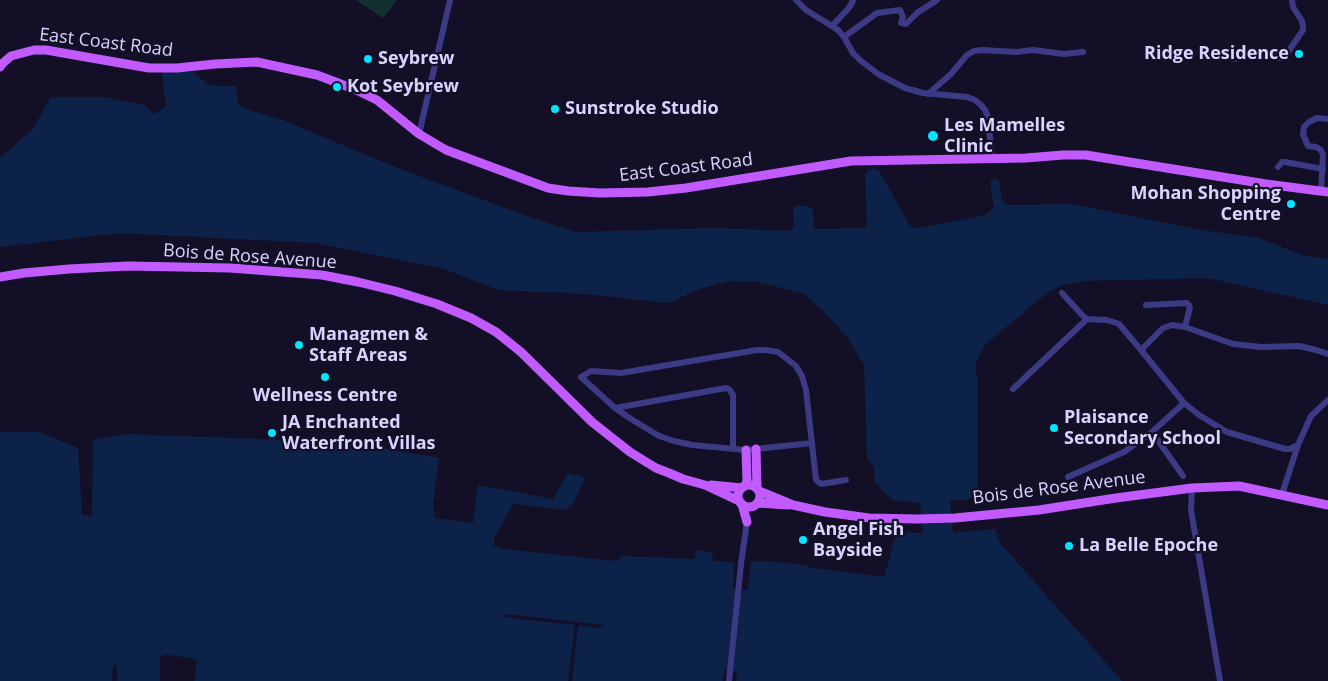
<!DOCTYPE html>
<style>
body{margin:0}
canvas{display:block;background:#130f26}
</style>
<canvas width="1328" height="681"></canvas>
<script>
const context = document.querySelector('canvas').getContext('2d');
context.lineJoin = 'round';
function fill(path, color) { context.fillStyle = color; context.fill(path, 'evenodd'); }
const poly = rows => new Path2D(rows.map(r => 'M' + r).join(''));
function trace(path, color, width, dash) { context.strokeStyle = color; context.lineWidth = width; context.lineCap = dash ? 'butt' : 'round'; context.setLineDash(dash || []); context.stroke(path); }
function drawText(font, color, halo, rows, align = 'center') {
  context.font = font + ' "Open Sans",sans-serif'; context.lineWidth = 4.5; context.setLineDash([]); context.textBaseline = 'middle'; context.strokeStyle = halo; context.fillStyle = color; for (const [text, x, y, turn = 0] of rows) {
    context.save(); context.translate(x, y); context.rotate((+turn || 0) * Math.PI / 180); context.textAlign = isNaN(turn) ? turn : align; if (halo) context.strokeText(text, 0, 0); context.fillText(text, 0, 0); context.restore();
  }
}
const green = poly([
 [356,0,397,0,383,18]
]);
const water = poly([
 [162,71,193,72,210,86,236,86,238,104,249,110,283,120,390,165,521,214,575,232,717,228,787,231,791,230,794,226,793,208,797,206,808,206,811,208,813,211,814,228,816,229,862,228,865,227,867,225,865,174,868,170,875,168,879,171,882,176,909,224,912,227,917,228,982,216,989,213,994,207,990,182,995,179,998,180,999,182,1002,201,1009,205,1073,204,1160,222,1209,231,1259,238,1305,256,1328,259,1328,305,1208,278,1084,281,1062,285,1047,293,986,344,978,358,975,366,978,381,977,498,950,501,953,533,995,529,1000,543,1122,681,736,681,737,672,725,670,723,681,194,681,197,662,195,659,164,654,160,657,160,681,117,681,117,667,115,665,113,667,112,681,0,681,0,432,39,432,78,448,82,515,92,515,93,439,127,434,285,440,371,446,439,458,433,503,435,518,473,523,478,485,553,499,568,473,585,478,574,502,566,510,513,504,494,538,494,546,504,549,616,561,622,556,695,559,696,550,712,552,713,561,734,562,733,589,748,590,751,561,780,562,801,565,814,568,884,577,897,532,923,533,920,503,892,500,875,482,874,467,867,458,864,365,847,337,822,309,802,293,758,282,729,281,700,289,668,303,585,294,498,290,444,269,315,243,119,233,0,247,0,158,32,130,51,97,105,97,144,105,154,114,166,107]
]);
const pier = poly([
 [505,614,603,625,603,628,578,625,572,681,568,681,575,625,505,617]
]);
const minor = poly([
 [796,0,806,10,838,30,844,37,853,53,860,60,878,74,905,88,923,93,967,97,975,100,980,104,985,110,988,117,992,158],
 [832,26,848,9,852,3,853,0],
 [844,37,877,13,900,10,903,17,901,23,906,24,917,13,937,0],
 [1233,59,1259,54,1263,53,1280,58,1283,58,1286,55,1303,30,1303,26,1302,21,1293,7,1292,0],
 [928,94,951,74,967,55,974,51,982,50,1016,52,1033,50,1064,54,1083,52],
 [419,134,450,0],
 [1278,167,1282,162,1285,162,1323,169],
 [1321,191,1323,155,1321,150,1316,147,1308,146,1303,134,1304,127,1309,122,1317,118,1328,119],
 [1062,293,1082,315,1087,319,1107,320,1119,324,1141,350],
 [1146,305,1187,303,1189,305,1190,307,1185,327],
 [1328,354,1316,350,1299,346,1261,347,1233,344,1185,327,1172,325,1163,328,1141,350,1184,403,1199,415,1227,432,1285,449,1290,449,1298,445,1311,416,1328,400],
 [1013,389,1087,319],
 [615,408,726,388,729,389,733,395,733,448],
 [1152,432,1183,476],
 [812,443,746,450,692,445,674,441,659,436,631,419,615,408,581,377,591,371,621,373,757,350,765,350,778,352,796,366,802,376,806,390,816,480,821,484,846,480],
 [1068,477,1124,452,1152,432,1184,403],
 [1192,488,1191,510,1220,681],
 [1282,494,1298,445],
 [729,681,741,564,747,522]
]);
const major = poly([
 [0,67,2,64,11,56,34,50,46,50,149,68,177,68,215,64,257,62,317,75,354,89,377,100,419,134,446,150,548,188,568,191,600,193,648,192,686,188,851,161,1026,158,1063,155,1086,155,1266,184,1328,192],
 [0,277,24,273,69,269,128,266,230,268,322,275,358,282,395,291,437,304,471,318,496,332,521,352,592,422,630,452,656,468,669,473,683,479,705,485,739,501],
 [756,449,757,488],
 '738 496a11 11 0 1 1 22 0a11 11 0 1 1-22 0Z',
 [711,485,742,488],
 [745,486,747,481,746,450],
 [759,491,793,505,825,512,869,518,918,519,955,518,1039,510,1116,498,1192,488,1239,486,1328,505],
 [758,503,788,505],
 [742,504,747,522]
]);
const markers = [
 [1299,54,5,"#00e5ff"],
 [368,59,5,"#00e5ff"],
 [337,87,5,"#00e5ff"],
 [555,109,5,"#00e5ff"],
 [933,136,6,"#00e5ff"],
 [1291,204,5,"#00e5ff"],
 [299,345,5,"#00e5ff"],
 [325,377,5,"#00e5ff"],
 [1054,428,5,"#00e5ff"],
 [272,433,5,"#00e5ff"],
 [803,540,5,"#00e5ff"],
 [1069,546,5,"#00e5ff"]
];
const streetNames = [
 ["East Coast Road",106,43,7],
 ["East Coast Road",686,168,-7],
 ["Bois de Rose Avenue",250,257,4],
 ["Bois de Rose Avenue",1059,488,-7]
];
const poiNames = [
 ["Ridge Residence",1289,54,"right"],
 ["Seybrew",378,59],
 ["Kot Seybrew",347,87],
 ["Sunstroke Studio",565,109],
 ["Les Mamelles",944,126],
 ["Clinic",944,147],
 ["Mohan Shopping",1281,194,"right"],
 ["Centre",1281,215,"right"],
 ["Managmen &",309,335],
 ["Staff Areas",309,356],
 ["Wellness Centre",325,396,"center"],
 ["Plaisance",1064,418],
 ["Secondary School",1064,439],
 ["JA Enchanted",282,423],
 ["Waterfront Villas",282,444],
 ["Angel Fish",813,530],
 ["Bayside",813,551],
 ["La Belle Epoche",1079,546]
];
fill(green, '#12302f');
fill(water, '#0c2248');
fill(pier, '#130f26');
trace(minor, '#3d3a85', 6);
trace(major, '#c25bff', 9);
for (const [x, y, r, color] of markers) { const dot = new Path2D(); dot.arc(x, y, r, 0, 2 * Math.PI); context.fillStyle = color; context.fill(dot); trace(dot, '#130f26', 2); }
drawText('18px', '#d9d4ff', '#130f26', streetNames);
drawText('bold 18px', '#d9d4ff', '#130f26', poiNames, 'left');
</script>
